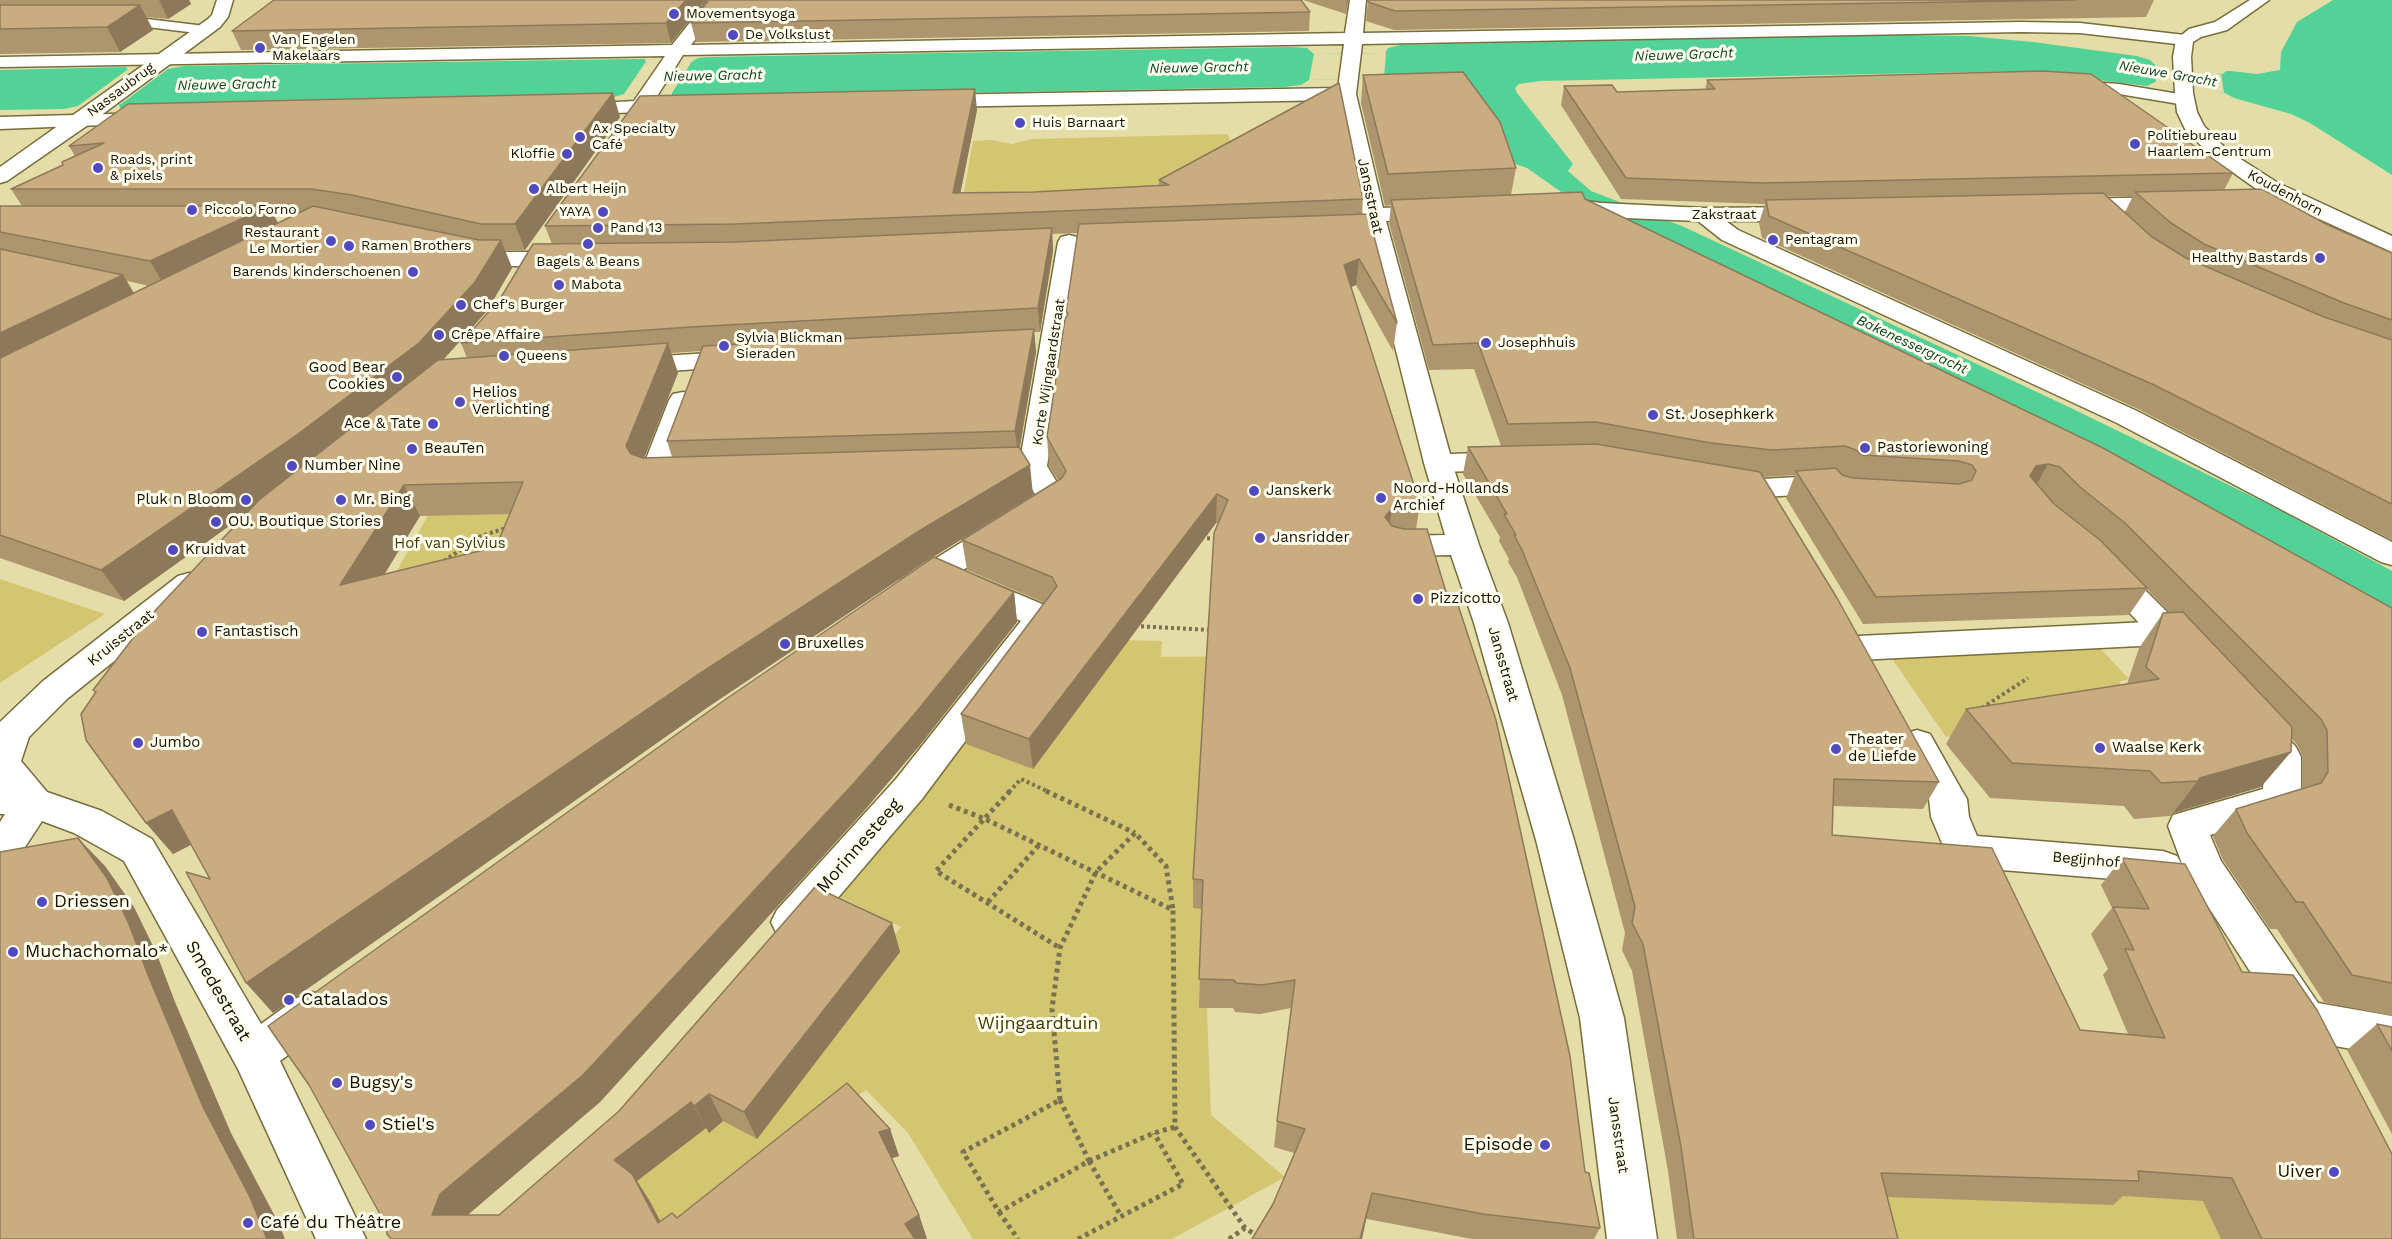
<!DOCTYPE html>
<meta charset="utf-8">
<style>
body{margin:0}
canvas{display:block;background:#e5dda8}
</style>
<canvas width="2392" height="1239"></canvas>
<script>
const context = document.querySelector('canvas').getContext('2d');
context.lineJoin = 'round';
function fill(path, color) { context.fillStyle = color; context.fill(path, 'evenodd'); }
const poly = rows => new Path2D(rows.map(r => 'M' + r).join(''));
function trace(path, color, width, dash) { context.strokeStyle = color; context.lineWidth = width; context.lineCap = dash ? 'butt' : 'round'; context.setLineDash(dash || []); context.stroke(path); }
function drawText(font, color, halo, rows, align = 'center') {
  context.font = font + ' "Work Sans",sans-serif'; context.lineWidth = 6; context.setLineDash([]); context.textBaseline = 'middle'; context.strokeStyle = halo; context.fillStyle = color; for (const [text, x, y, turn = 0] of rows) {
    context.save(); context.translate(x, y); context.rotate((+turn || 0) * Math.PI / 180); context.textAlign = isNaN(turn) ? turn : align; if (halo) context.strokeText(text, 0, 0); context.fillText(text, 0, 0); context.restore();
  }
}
const green = poly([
 [1228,134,1231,144,1265,190,960,215,973,141,991,140,1012,144,1032,139],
 [533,509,507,569,394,576,430,512],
 [0,579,105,614,0,683],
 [1067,639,1162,641,1161,657,1327,655,1206,986,1211,1115,1285,1177,1172,1239,973,1239,908,1133,866,1090,653,1239,596,1217,772,1049,802,1056,901,927,834,894,1015,659],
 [2097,645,2129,679,2119,682,2147,712,1946,737,1890,656],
 [1861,1190,2106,1192,2274,1199,2293,1239,1873,1239]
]);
const water = poly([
 [2333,0,2392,0,2392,175,2310,123,2291,114,2234,98,2225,93,2155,82,2147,86,2025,71,1540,81,1519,84,1515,88,1517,93,1573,164,1568,171,1591,191,1682,226,2071,408,2274,507,2392,571,2392,615,1564,194,1527,168,1507,161,1384,78,1309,80,1301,85,1284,87,684,98,672,96,672,93,624,94,605,100,120,108,119,104,78,106,64,109,0,110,0,70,126,67,128,70,168,69,184,66,635,59,645,59,646,63,690,63,698,58,707,57,1291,47,1307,48,1314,54,1385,53,1388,48,1400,45,1896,35,1968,36,2033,42,2137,56,2150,60,2154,64,2187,70,2223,74,2226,71,2231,71,2257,74,2280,70,2281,52,2297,22]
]);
const pier = poly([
 [1386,53,1384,78,1309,80,1314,54],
 [645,63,691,63,672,93,624,94],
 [2155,64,2221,74,2224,93,2156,83],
 [168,69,121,104,78,106,127,70]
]);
const pathFar1 = poly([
 [1201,538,1218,539],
 [444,561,481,536,509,527],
 [1135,626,1211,630],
 [1982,708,2028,678],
 [1009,792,1021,779,1049,792]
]);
const path = poly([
 [1010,791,936,871,1060,948],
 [1046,791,1135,833],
 [949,805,985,819,1173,910,1175,1127,1245,1228],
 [988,902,1039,845],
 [1060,1100,1052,1009,1060,948,1096,872,1135,833,1166,866,1173,910],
 [1060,1100,1089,1161,999,1212,963,1152,1060,1100],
 [1089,1161,1121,1216],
 [1089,1161,1154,1133,1175,1127],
 [999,1212,1018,1239],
 [1078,1239,1183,1184,1154,1133],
 [1229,1239,1245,1228,1262,1239]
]);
const service = poly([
 [113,19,147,19,205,26,212,30,205,34,147,27,108,26,106,23,113,19],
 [2076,81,2119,84,2185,95,2193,100,2185,105,2119,94,2071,89,2068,86,2076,81]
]);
const pedestrian = poly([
 [1069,235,1077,237,1080,242,1047,466,1067,499,1063,505,923,596,912,599,901,596,896,588,901,580,1036,496,1019,466,1058,242,1061,237,1069,235],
 [464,246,491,252,567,252,575,254,579,259,575,264,567,266,491,266,456,258,452,253,456,248,464,246],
 [741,351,750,353,754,359,750,365,631,374,622,372,618,366,622,360,631,358,741,351],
 [683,392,693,394,697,400,672,468,688,471,693,477,688,483,678,486,644,483,639,477,669,400,673,394,683,392],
 [1438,454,1448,457,1452,463,1479,545,1508,623,1574,840,1624,1018,1657,1239,1607,1239,1580,1018,1536,840,1474,623,1451,555,1400,556,1389,553,1384,546,1389,539,1400,536,1445,535,1424,463,1428,457,1438,454],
 [2107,560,2118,563,2180,625,2185,633,2180,641,2168,645,2156,641,2096,577,2091,570,2096,563,2107,560],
 [189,573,200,576,205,584,200,592,67,699,29,737,21,761,47,792,102,811,152,839,261,1024,297,998,312,992,327,998,334,1012,327,1026,280,1061,366,1239,316,1239,238,1069,124,861,74,833,42,821,14,864,0,869,0,822,5,814,0,814,0,722,43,681,178,576,189,573],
 [975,576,1054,609,1058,617,922,799,807,934,792,939,777,934,771,922,777,910,896,779,1021,621,964,595,959,587,964,579,975,576],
 [2256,715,2269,719,2296,747,2301,757,2301,799,2295,809,2210,835,2221,861,2318,1003,2392,1016,2392,1056,2306,1041,2291,1035,2184,869,2168,826,2173,815,2263,789,2265,761,2243,737,2238,728,2243,719,2256,715]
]);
const minor = poly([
 [708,0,725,0,691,45,1345,33,1350,0,1366,0,1363,33,2021,22,2080,23,2185,35,2191,36,2194,40,2191,44,2185,45,2080,33,2021,32,1362,44,1356,94,1383,208,1436,205,1444,207,1447,212,1444,217,1436,219,1386,221,1450,454,1510,452,1520,455,1524,461,1520,467,1510,470,1438,472,1428,469,1424,463,1366,230,1339,100,932,107,925,105,922,101,925,97,932,95,1338,88,1344,44,683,55,654,101,683,102,686,106,683,110,572,115,565,113,562,109,565,105,634,101,665,56,0,67,0,57,672,45,708,0],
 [148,113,155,115,158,119,155,123,0,129,0,117,148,113],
 [2173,197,2181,199,2184,204,2181,209,2071,213,2063,211,2060,206,2063,201,2071,199,2173,197],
 [1565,198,1601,203,1704,208,1807,207,1815,209,1818,214,1815,219,1807,221,1726,221,1738,230,2137,411,2392,542,2392,565,2381,562,2117,423,1722,240,1698,221,1601,217,1557,210,1554,205,1557,200,1565,198],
 [1724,474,1762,479,1834,475,1844,478,1849,484,1844,490,1834,493,1762,497,1714,489,1709,483,1714,477,1724,474],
 [2168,621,2180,625,2198,644,2203,652,2198,660,2186,664,2174,660,2160,645,1858,660,1846,656,1841,648,1846,640,1858,636,2168,621],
 [1917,730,1930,734,1961,789,1967,799,1969,817,1977,836,2163,851,2177,856,2183,867,2177,878,2163,883,1964,867,1950,862,1931,817,1929,799,1899,744,1904,734,1917,730]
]);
const tertiary = poly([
 [217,0,233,0,228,17,220,27,88,125,7,181,0,183,0,167,208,19,212,15,217,0],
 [2250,0,2269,0,2227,30,2201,37,2193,42,2191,57,2193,93,2197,112,2204,126,2228,151,2278,183,2392,236,2392,252,2262,193,2214,159,2185,129,2177,112,2175,93,2173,57,2176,40,2189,29,2215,22,2250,0]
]);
const wall = poly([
 [0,0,189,0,191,4,168,19,146,17,153,30,120,52,0,54],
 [706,0,671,43,241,50,232,31],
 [1303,0,1348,0,1346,14],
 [1368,0,2154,0,2146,17,1394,30,1366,21],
 [1310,12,1309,31,696,42,691,23],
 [1363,75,1516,168,1511,195,1585,199,2392,608,2392,1016,2324,1002,2277,929,2270,929,2223,860,2213,836,2236,809,2303,789,2303,757,2298,746,2292,739,2261,787,2173,813,2170,816,2134,819,2124,806,1990,798,1946,744,1966,709,2127,684,2139,648,2163,613,2170,613,2147,589,2129,615,1863,624,1786,498,1795,475,1763,477,1939,782,1923,809,1833,806,1832,835,2080,1030,2128,1034,2103,975,2108,969,2091,934,2112,908,2101,885,2122,858,2242,972,2392,1239,2221,1239,2203,1201,2123,1196,2113,1205,1887,1197,1898,1239,1677,1239,1668,1171,1632,971,1622,950,1625,933,1562,695,1517,577,1508,562,1509,559,1499,541,1500,537,1463,474,1468,447,1501,446,1474,369,1429,370,1389,223,1391,205,1385,206,1361,103],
 [1707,80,2233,173,2224,190,2328,225,2392,253,2392,540,2138,409,1762,238,1759,223,1765,204,1621,199,1561,105,1564,86,1617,92,1705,90],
 [2107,196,2133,196,2125,212],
 [128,104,620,117,525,250,505,250,512,268,487,311,444,359,467,358,461,343,552,244,545,226,977,110,960,193,1034,192,1159,186,1159,180,1363,199,1362,214,1397,323,1393,351,1356,285,1351,287,1420,504,1416,529,1600,1228,1594,1239,1472,1239,1367,1219,1273,1204,1294,1153,1274,1147,1277,1121,1291,1008,1260,1014,1235,1012,1233,1008,1199,1008,1202,909,1193,908,1193,879,1218,524,1216,523,1033,769,966,744,961,714,1045,603,967,570,962,540,1058,480,1049,466,1047,437,1067,316,1066,311,1078,233,1052,234,1053,251,1040,332,1034,332,1036,352,1020,447,1033,495,925,562,708,707,273,1013,210,879,191,845,173,854,146,823,95,693,93,690,244,515,124,601,0,558,0,206,22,206,11,189,63,165,75,156,69,146],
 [274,215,296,215,278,223],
 [127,281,149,286,134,293],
 [701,351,667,441,672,457,644,458,678,373,671,353],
 [510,514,496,547,384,574,420,516],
 [1014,592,1017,622,920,745,863,812,600,1102,467,1215,499,1215,892,923,900,952,757,1139,723,1121,709,1133,706,1128,637,1181,649,1200,660,1221,677,1218,890,1129,899,1156,892,1158,919,1215,927,1239,391,1239],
 [2377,1024,2392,1027,2392,1134,2347,1050]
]);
const shadedWall = poly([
 [159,0,189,0,191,4,168,19],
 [686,0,706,0,671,43,666,23],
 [1347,0,1348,0,1346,14],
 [140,5,153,30,120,52,107,27],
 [975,89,977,110,956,215,953,193],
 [613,93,620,117,525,250,515,224],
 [269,206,283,233,167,290,150,261],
 [1052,228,1053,251,1040,332,1038,308],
 [501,240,512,268,487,311,432,372,315,465,124,601,101,570],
 [1359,259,1356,285,1342,291,1344,265],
 [123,275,140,304,0,372,0,333],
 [1034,329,1036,352,1018,456,1015,431],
 [668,343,678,373,637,476,626,446],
 [2048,464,2033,491,2030,476,2036,466],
 [1030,465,1033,495,925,562,708,707,273,1013,246,983,696,676,919,531],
 [404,485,420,516,359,616,340,585],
 [1217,494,1216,523,1033,769,1029,739],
 [1392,508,1388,537,1385,517],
 [1014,592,1017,622,920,745,863,812,600,1102,463,1219,432,1215,440,1194],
 [2291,752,2261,787,2173,813,2200,778],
 [172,810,198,841,173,854,146,823],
 [78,838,105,866,134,907,156,952,175,1002,231,1133,278,1222,285,1239,267,1239,203,1107,148,975],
 [892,923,900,952,757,1139,744,1112],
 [709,1094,723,1121,709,1133,694,1106],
 [691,1102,706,1128,637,1181,649,1200,670,1239,614,1160],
 [890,1129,899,1156,889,1159,879,1132],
 [1372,1193,1362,1239,1360,1239],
 [919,1215,927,1239,910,1239,905,1224]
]);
const building = poly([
 [274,0,686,0,666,23,232,31,274,0],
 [709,0,1301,0,1310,12,691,23,709,0],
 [1368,0,2075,0,1395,11,1368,2,1368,0],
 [0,5,140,5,107,27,0,29,0,5],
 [2041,71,2091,74,2233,173,1762,183,1626,178,1564,86,1612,85,1617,92,1715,89,1707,80,2041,71],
 [1463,72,1500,122,1516,168,1388,174,1363,75,1463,72],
 [1339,83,1363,199,735,224,545,226,640,96,975,89,953,193,1034,192,1169,185,1159,180,1339,83],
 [613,93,515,224,481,224,352,195,311,189,11,189,63,165,62,162,104,143,69,146,128,104,613,93],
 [2262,189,2328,225,2392,253,2392,320,2344,303,2204,244,2171,223,2135,192,2262,189],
 [1582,192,1585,199,2103,448,2392,608,2392,983,2352,975,2303,902,2296,902,2247,833,2236,809,2321,783,2328,772,2327,730,2321,719,2125,523,2080,487,2060,467,2048,464,2036,466,2030,476,2054,504,2100,540,2147,588,1876,597,1796,471,1836,468,1842,475,1853,478,1959,484,1972,480,1976,471,1972,465,1959,461,1862,455,1856,450,1845,446,1772,450,1711,443,1596,422,1508,424,1478,343,1433,345,1391,200,1582,192],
 [2103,193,2152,237,2186,258,2324,317,2392,340,2392,504,2152,384,1769,216,1766,200,2103,193],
 [0,206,269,206,150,261,0,232,0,206],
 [313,206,479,240,501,240,475,282,419,343,298,434,101,570,0,535,0,358,313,206],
 [1368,214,1397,323,1359,259,1344,265,1420,504,1392,508,1385,517,1392,526,1404,529,1427,529,1449,602,1457,602,1496,720,1570,1056,1585,1172,1589,1173,1600,1228,1483,1214,1372,1193,1360,1239,1252,1239,1273,1204,1305,1129,1277,1121,1295,980,1262,985,1236,983,1234,980,1199,979,1203,880,1193,879,1214,533,1228,500,1217,494,1029,739,961,714,1057,586,1052,577,962,540,1062,478,1066,471,1047,437,1065,319,1068,314,1066,311,1079,224,1368,214],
 [1052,228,1038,308,691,327,461,343,500,299,533,244,735,242,1052,228],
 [0,249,123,275,0,333,0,249],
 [1034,329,1015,431,667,441,703,346,1034,329],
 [668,343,626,446,631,454,643,458,1019,447,1030,465,919,531,696,676,246,983,186,872,210,879,172,810,146,823,86,740,81,714,96,692,93,690,150,616,259,500,438,360,668,343],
 [523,482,496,547,340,585,404,485,523,482],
 [1596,444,1760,472,1837,598,1939,782,1834,779,1832,835,1992,848,2080,1030,2165,1038,2125,949,2134,950,2113,907,2149,909,2122,858,2185,864,2242,972,2293,975,2317,1010,2392,1154,2392,1239,2262,1239,2232,1178,2138,1171,2139,1181,1881,1173,1898,1239,1694,1239,1681,1147,1643,944,1632,923,1635,907,1570,668,1522,550,1514,535,1516,535,1504,514,1507,514,1468,447,1596,444],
 [934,557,1014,592,913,716,855,782,583,1075,440,1194,432,1215,499,1215,619,1111,815,887,892,923,744,1112,709,1094,694,1106,691,1102,614,1160,632,1174,658,1223,672,1213,677,1218,847,1083,890,1129,879,1132,919,1215,905,1224,915,1239,391,1239,387,1234,386,1225,309,1085,268,1026,726,699,934,557],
 [2183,612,2292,727,2291,752,2200,778,2198,781,2161,783,2150,771,2012,763,1966,709,2159,679,2146,667,2163,613,2183,612],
 [78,838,107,878,129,924,148,975,203,1107,250,1197,267,1239,0,1239,0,852,78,838],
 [2377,1024,2392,1027,2392,1051,2377,1024]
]);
const markers = [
 [674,14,6,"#5049c0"],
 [733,35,6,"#5049c0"],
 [260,48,6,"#5049c0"],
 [1020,123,6,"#5049c0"],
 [580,137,6,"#5049c0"],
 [2135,144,6,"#5049c0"],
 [567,154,6,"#5049c0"],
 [98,168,6,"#5049c0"],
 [534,189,6,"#5049c0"],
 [192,210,6,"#5049c0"],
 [603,212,6,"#5049c0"],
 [598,228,6,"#5049c0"],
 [1773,240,6,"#5049c0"],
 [331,241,6,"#5049c0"],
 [588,244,6,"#5049c0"],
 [349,246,6,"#5049c0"],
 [2320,258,6,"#5049c0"],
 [413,272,6,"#5049c0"],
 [559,285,6,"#5049c0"],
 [461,305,6,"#5049c0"],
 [439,335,6,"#5049c0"],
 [1486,343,6,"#5049c0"],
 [724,346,6,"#5049c0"],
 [504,356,6,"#5049c0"],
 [397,377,6,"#5049c0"],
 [460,402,6,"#5049c0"],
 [1653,415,6,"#5049c0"],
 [433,424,6,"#5049c0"],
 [1865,448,6,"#5049c0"],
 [412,449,6,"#5049c0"],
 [292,466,6,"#5049c0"],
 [1254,491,6,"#5049c0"],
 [1381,498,6,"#5049c0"],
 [246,500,6,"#5049c0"],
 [341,500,6,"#5049c0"],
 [216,522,6,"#5049c0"],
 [1260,538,6,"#5049c0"],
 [173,550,6,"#5049c0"],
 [1418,599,6,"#5049c0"],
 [202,632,6,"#5049c0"],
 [785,644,6,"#5049c0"],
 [138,743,6,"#5049c0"],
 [2100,748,6,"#5049c0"],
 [1836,749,6,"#5049c0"],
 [42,902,6,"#5049c0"],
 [13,952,6,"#5049c0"],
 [289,1000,6,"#5049c0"],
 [337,1083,6,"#5049c0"],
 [370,1125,6,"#5049c0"],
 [1545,1145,6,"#5049c0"],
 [2334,1172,6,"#5049c0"],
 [248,1223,6,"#5049c0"]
];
const farPoinames = [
 ["Movementsyoga",686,14],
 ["De Volkslust",745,35],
 ["Van Engelen",272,40],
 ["Makelaars",272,56],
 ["Huis Barnaart",1032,123],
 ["Ax Specialty",592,129],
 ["Café",592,145],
 ["Politiebureau",2147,136],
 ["Haarlem-Centrum",2147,152],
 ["Kloffie",555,154,"right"],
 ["Roads, print",110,160],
 ["& pixels",110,176],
 ["Albert Heijn",546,189],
 ["Piccolo Forno",204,210],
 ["YAYA",591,212,"right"],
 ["Pand 13",610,228],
 ["Restaurant",319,233,"right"],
 ["Le Mortier",319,249,"right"],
 ["Pentagram",1785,240],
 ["Ramen Brothers",361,246],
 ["Healthy Bastards",2308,258,"right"],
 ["Bagels & Beans",588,262,"center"],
 ["Barends kinderschoenen",401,272,"right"],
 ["Mabota",571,285],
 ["Chef's Burger",473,305],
 ["Crêpe Affaire",451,335],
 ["Sylvia Blickman",736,338],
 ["Sieraden",736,354],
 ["Josephhuis",1498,343],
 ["Queens",516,356]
];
const farWaternames = [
 ["Nieuwe Gracht",1684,55,-2],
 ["Nieuwe Gracht",1199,68,-1],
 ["Nieuwe Gracht",2168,74,10],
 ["Nieuwe Gracht",713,76,-1],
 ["Nieuwe Gracht",227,85,-1],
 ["Bakenessergracht",1912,345,25]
];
const farStreetnames = [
 ["Nassaubrug",121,90,-37],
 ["Koudenhorn",2285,193,28],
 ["Zakstraat",1724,215],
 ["Korte Wijngaardstraat",1049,372,-81]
];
const streetNames = [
 ["Jansstraat",1370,196,78],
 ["Kruisstraat",121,638,-39],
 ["Jansstraat",1503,664,74],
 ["Begijnhof",2086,860,5],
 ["Jansstraat",1618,1135,82]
];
const poiNames = [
 ["Good Bear",385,368,"right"],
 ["Cookies",385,385,"right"],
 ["Helios",472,393],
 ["Verlichting",472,410],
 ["St. Josephkerk",1665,415],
 ["Ace & Tate",421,424,"right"],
 ["Pastoriewoning",1877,448],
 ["BeauTen",424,449],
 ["Number Nine",304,466],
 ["Noord-Hollands",1393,489],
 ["Archief",1393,506],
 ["Janskerk",1266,491],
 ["Pluk n Bloom",234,500,"right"],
 ["Mr. Bing",353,500],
 ["OU. Boutique Stories",228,522],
 ["Jansridder",1272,538],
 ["Kruidvat",185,550],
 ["Pizzicotto",1430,599],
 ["Fantastisch",214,632],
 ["Bruxelles",797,644],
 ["Theater",1848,740],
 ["de Liefde",1848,757],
 ["Jumbo",150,743],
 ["Waalse Kerk",2112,748]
];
const parkNames = [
 ["Hof van Sylvius",450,544]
];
const nearStreetnames = [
 ["Morinnesteeg",859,846,-49],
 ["Smedestraat",218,991,60]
];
const nearPoinames = [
 ["Driessen",54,902],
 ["Muchachomalo*",25,952],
 ["Catalados",301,1000],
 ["Bugsy's",349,1083],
 ["Stiel's",382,1125],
 ["Episode",1533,1145,"right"],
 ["Uiver",2322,1172,"right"],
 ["Café du Théâtre",260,1223]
];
const nearParknames = [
 ["Wijngaardtuin",1038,1024]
];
fill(green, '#d4c671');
fill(water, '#52d296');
fill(pier, '#e5dda8');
trace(service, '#756d3c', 3);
trace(pedestrian, '#756d3c', 3);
trace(minor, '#756d3c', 3);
trace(tertiary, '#756d3c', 3);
trace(pathFar1, '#787250', 4, [3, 3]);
trace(path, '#787250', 5, [4, 4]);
fill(service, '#fff');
fill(pedestrian, '#fff');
fill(minor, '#fff');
fill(tertiary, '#fff');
fill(wall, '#ad956e');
fill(shadedWall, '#8d795a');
fill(building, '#c9ad80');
trace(building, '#8d795a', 1.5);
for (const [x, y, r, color] of markers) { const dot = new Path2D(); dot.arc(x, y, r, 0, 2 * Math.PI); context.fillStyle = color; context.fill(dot); trace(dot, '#fffded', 2); }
drawText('14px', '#161201', '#fffded', farPoinames, 'left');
drawText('italic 14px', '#0a412a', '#fffded', farWaternames);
drawText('14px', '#161201', '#fffded', farStreetnames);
drawText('15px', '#161201', '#fffded', streetNames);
drawText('15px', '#161201', '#fffded', poiNames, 'left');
drawText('15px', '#413903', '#fffded', parkNames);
drawText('18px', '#161201', '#fffded', nearStreetnames);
drawText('18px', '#161201', '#fffded', nearPoinames, 'left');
drawText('18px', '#413903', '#fffded', nearParknames);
</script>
